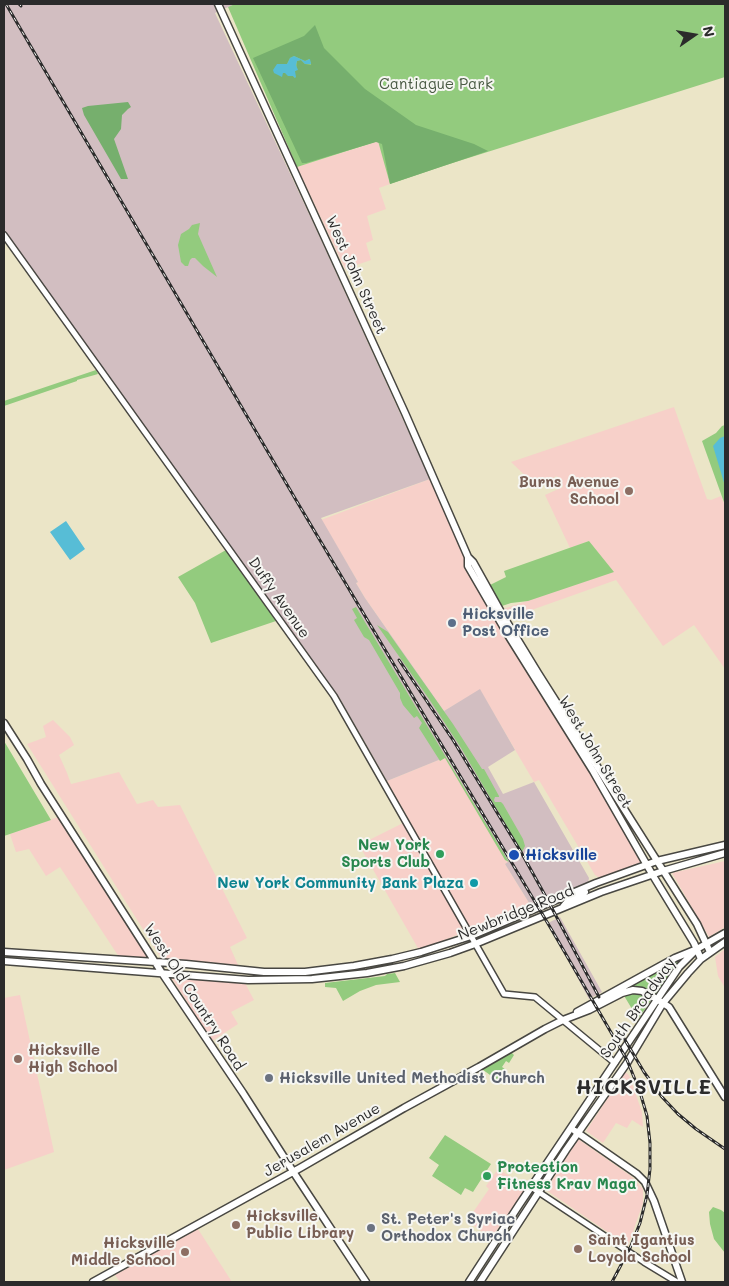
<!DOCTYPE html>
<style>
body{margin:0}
#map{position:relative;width:729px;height:1286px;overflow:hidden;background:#ebe5c7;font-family:Mali,sans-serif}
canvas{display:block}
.frame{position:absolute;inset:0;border:5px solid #2b2b2b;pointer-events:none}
.north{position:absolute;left:669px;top:10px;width:50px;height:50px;-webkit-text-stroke:4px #f6f6f2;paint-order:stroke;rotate:77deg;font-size:14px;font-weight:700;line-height:20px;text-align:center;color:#2b2b2b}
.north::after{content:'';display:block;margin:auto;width:18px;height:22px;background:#2b2b2b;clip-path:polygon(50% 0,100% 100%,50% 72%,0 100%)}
</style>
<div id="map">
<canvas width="729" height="1286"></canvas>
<div class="frame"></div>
<div class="north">N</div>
</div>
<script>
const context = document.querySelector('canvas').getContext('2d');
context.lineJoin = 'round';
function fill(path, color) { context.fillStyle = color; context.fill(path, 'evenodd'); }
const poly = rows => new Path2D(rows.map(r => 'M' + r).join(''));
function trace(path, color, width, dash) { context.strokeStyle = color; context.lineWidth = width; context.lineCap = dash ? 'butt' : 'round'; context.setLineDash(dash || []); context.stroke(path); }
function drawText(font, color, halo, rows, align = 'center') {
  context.font = font + ' Mali,sans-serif'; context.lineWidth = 4; context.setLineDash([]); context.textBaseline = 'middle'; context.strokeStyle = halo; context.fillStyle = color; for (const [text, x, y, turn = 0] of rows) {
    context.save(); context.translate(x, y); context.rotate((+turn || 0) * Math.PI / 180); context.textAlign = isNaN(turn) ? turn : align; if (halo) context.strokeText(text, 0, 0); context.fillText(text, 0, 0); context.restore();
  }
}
const built = poly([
 [379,141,390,184,379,188,386,209,367,216,373,240,366,243,371,260,345,269,297,167],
 [674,407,707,499,711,500,721,496,725,505,725,669,694,625,663,646,616,580,509,618,503,609,613,572,589,541,570,548,545,495,563,487,557,476,536,486,511,462],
 [430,479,474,580,617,817,641,860,640,864,600,878,595,875,539,780,534,782,480,690,444,711,365,598,356,583,358,582,321,520],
 [53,720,70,737,74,745,59,755,67,773,71,784,119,772,137,804,153,800,158,807,180,805,247,938,230,947,238,965,161,958,27,744,46,737,43,726],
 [446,757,508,863,505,864,531,906,419,950,359,845,409,820,387,781],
 [61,816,155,962,121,960,60,867,46,876,29,849,16,852,10,834],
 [725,861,725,927,709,937,672,873],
 [725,949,725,988,718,976,715,957],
 [171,977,245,983,254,1000,231,1012,238,1024,212,1041],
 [20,995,54,1152,4,1170,4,998],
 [625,1072,629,1075,642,1112,643,1127,632,1120,627,1128,616,1123,603,1143,586,1131],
 [578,1139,631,1176,643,1189,643,1203,628,1246,546,1190],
 [498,1169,528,1187,491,1238,467,1221,489,1189,486,1186],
 [198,1229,232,1282,120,1282,115,1275]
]);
const industrial = poly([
 [4,4,235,4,215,13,316,229,430,479,321,518,358,582,356,583,365,598,444,711,480,689,515,750,488,767,503,794,534,782,589,878,588,883,531,906,505,864,508,862,446,757,387,781,339,697,4,230],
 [560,917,602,992,589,999,548,923]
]);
const green = poly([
 [235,4,725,4,725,77,443,166,390,184,378,141,297,167,228,7],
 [200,223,198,234,217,277,203,266,195,258,192,258,190,260,188,266,185,266,181,262,178,245,181,234,189,229,192,225],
 [96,370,98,374,77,380,77,381,4,406,4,401],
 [725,425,725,505,702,441,716,433,722,426],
 [589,541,614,572,528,601,511,603,502,606,490,585,506,577,504,571],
 [226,550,276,621,211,643,195,603,178,577],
 [356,607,393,669,509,862,505,860,445,758,440,761,419,728,422,723,417,716,414,718,403,705,400,698,400,693,369,640,364,637,354,620,357,618,352,609],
 [377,625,388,632,453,724,482,769,484,769,499,796,499,797,495,797,494,800,495,802,501,802,503,804,523,839,525,846,522,852,461,748,429,699],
 [4,741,51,820,4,836],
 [690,953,675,967,669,975,638,1019,620,989],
 [395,973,400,982,376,985,360,991,343,1001,336,988,325,987,325,983,385,976,387,974],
 [509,1050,514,1055,509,1063,506,1061,502,1067,505,1069,497,1080,479,1067],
 [445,1135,491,1164,473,1192,465,1188,461,1195,432,1176,439,1165,429,1158],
 [713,1207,721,1210,725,1213,725,1253,714,1239,710,1224,709,1212]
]);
const forest = poly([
 [315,25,324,48,365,89,416,125,474,144,488,151,390,184,382,144,376,142,306,163,302,163,253,58,304,36],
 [294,56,305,61,309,59,311,63,311,65,305,64,301,60,297,61,296,71,295,71,295,78,293,76,289,76,286,73,283,73,275,68,278,64,287,64,290,58],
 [128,102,131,107,128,109,122,115,121,129,114,139,128,179,121,179,84,115,82,108,88,106]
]);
const water = poly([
 [294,56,305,61,310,59,311,64,305,64,301,60,297,61,296,65,298,70,295,71,296,77,295,78,293,76,288,76,285,73,283,73,282,77,274,73,273,70,277,64,287,64,290,58],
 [725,436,725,486,713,446,720,438],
 [66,521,85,549,70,560,50,532]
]);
const minor = poly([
 [4,235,334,696,504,994,535,997,615,1063],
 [531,1187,644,1262,677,1282]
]);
const major = poly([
 [218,4,405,413,468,557,473,562,502,614,538,673,697,924,710,952],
 [468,557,468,566,508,635,593,771,652,874,694,943,701,959],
 [4,723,27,759,41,784,162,973,243,1093,296,1176,366,1282],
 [563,907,568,901,585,892],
 [4,952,186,964,264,972,305,972,354,966,392,959,421,952,471,936,596,883,657,861,725,845],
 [4,961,248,980,312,979,367,973,404,966,450,953,475,944,601,892,663,871,725,853],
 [577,1012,675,958,697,949,725,933],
 [575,1131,637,1174,645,1182,654,1201,682,1282],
 [93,1282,300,1168,404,1108,479,1067,545,1029,563,1020,589,1010,622,993,633,990,642,991,655,998,669,1007,725,1097],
 [469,1282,519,1205,679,967,697,949],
 [480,1282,566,1150,627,1063,663,1003,688,973,701,959,725,942]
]);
const rail = poly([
 [6,4,296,500,553,932,627,1060,640,1092,647,1116,650,1143,650,1169,647,1195,640,1223,630,1248,612,1282],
 [19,4,21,6],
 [399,660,453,740,521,852,546,897,599,997],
 [651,989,656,986],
 [622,1035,644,1072,662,1097,678,1114,696,1129,725,1149]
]);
const markers = [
 [629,491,5,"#8d6e63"],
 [452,623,5,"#5c6f8a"],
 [440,854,5,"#2e9e5b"],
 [514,855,6,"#1a4fb4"],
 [474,883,5,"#0f9aa8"],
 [18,1059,5,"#8d6e63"],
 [269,1078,5,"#6b7280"],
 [487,1176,5,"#2e9e5b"],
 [236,1225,5,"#8d6e63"],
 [371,1228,5,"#6b7280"],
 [578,1249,5,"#8d6e63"],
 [185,1252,5,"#8d6e63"]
];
const parkNames = [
 ["Cantiague Park",436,84]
];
const streetNames = [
 ["West John Street",356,275,66],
 ["Duffy Avenue",279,598,55],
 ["West John Street",595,752,59],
 ["Newbridge Road",516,913,-22],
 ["West Old Country Road",194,997,57],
 ["South Broadway",638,1008,-55],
 ["Jerusalem Avenue",322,1140,-30]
];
const educationNames = [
 ["Burns Avenue",619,482,"right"],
 ["School",619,499,"right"],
 ["Hicksville",28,1050],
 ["High School",28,1067],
 ["Hicksville",246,1216],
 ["Public Library",246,1233],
 ["Saint Igantius",588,1240],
 ["Loyola School",588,1257],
 ["Hicksville",175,1243,"right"],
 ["Middle School",175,1260,"right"]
];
const serviceNames = [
 ["Hicksville",462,614],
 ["Post Office",462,631]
];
const leisureNames = [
 ["New York",430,845],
 ["Sports Club",430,862],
 ["Protection",497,1167,"left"],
 ["Fitness Krav Maga",497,1184,"left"]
];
const transitNames = [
 ["Hicksville",525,855]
];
const cultureNames = [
 ["New York Community Bank Plaza",464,883]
];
const worshipNames = [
 ["Hicksville United Methodist Church",279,1078],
 ["St. Peter's Syriac",381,1219],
 ["Orthodox Church",381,1236]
];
const districtNames = [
 ["HICKSVILLE",644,1088]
];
fill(built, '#f7d0c9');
fill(industrial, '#d2bec1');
fill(green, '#93cb7e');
fill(forest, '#76af6d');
fill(water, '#57bdd6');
trace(minor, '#484742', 8);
trace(major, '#484742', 9);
trace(minor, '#fff', 5);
trace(major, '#fff', 6);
trace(rail, '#2b2b2b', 3);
trace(rail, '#f6f6f2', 1, [4]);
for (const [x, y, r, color] of markers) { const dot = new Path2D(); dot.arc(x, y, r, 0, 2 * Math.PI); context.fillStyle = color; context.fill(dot); trace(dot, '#f6f6f2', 2); }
drawText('15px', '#4a5b44', '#f6f6f2', parkNames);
drawText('15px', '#2b2b2b', '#f6f6f2', streetNames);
drawText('bold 15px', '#785e54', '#f6f6f2', educationNames, 'left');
drawText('bold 15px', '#4e5e75', '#f6f6f2', serviceNames, 'left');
drawText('bold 15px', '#27864d', '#f6f6f2', leisureNames, 'right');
drawText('bold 15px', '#164399', '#f6f6f2', transitNames, 'left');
drawText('bold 15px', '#0d838f', '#f6f6f2', cultureNames, 'right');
drawText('bold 15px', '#5b616d', '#f6f6f2', worshipNames, 'left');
context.letterSpacing = '1px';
drawText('bold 20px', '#2b2b2b', '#f6f6f2', districtNames);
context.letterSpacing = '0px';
</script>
